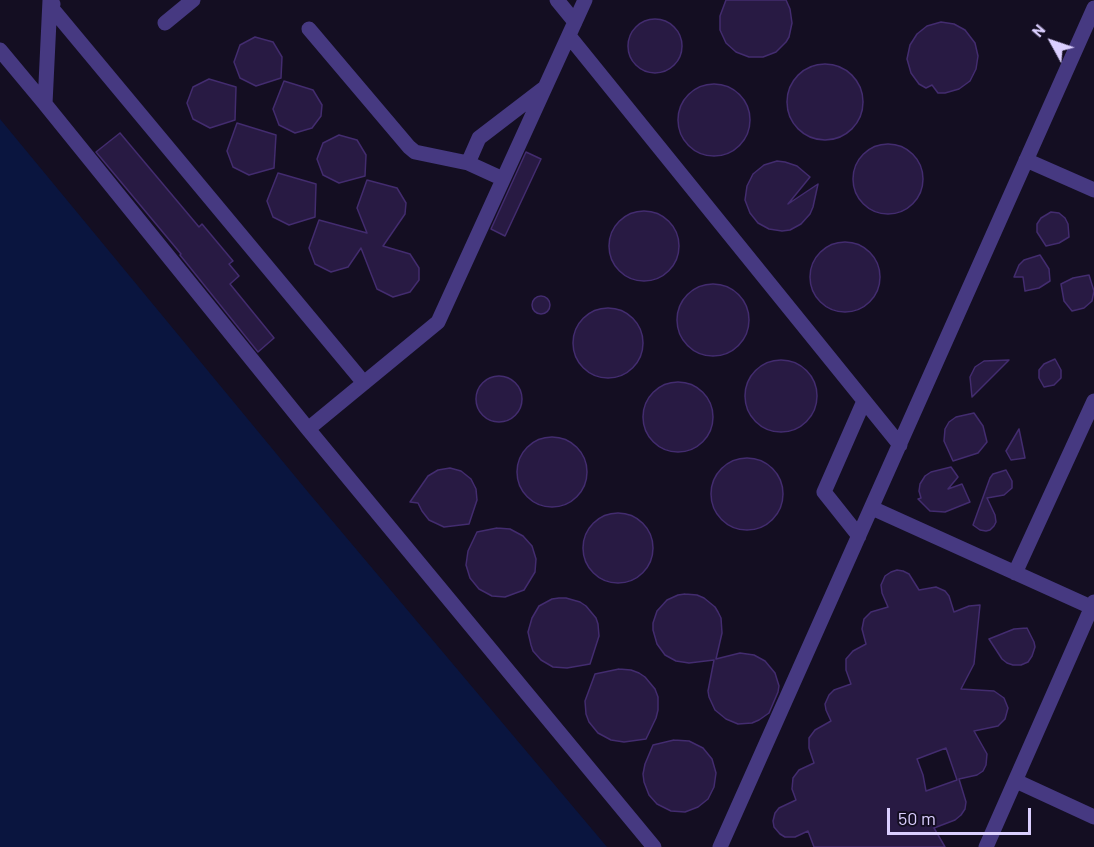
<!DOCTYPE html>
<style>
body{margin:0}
#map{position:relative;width:1094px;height:847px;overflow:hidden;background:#140e22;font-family:Barlow,sans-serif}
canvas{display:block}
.north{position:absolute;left:1022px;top:12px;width:60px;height:60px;-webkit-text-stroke:4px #140e22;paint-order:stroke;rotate:310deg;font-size:16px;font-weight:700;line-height:24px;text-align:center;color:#dbcfff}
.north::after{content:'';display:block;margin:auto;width:21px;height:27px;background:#dbcfff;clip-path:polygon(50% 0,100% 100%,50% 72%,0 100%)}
.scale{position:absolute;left:887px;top:808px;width:144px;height:27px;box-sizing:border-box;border:3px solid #dbcfff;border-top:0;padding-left:8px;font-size:18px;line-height:21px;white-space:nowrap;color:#dbcfff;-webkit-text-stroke:4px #140e22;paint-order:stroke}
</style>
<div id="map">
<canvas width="1094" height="847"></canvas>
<div class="north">N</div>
<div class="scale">50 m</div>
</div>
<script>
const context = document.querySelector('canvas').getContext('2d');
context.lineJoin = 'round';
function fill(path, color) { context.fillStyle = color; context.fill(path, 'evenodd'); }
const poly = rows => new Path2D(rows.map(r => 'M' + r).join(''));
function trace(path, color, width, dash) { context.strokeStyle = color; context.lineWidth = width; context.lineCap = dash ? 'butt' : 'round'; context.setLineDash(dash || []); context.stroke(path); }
const water = poly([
 [0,119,308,492,607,847,0,847]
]);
const building = poly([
 [726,0,786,0,790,9,792,23,789,37,786,42,776,52,763,57,749,57,736,52,726,43,720,30,720,16,726,0],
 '628 46a27 27 0 1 1 54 0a27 27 0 1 1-54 0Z',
 [941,22,954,24,965,30,975,43,978,56,976,69,970,81,959,89,945,93,938,93,932,85,926,88,919,84,911,73,907,59,910,45,917,34,927,26,941,22],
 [255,37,273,42,282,57,281,78,256,86,240,78,234,62,240,45,255,37],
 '787 102a38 38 0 1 1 76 0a38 38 0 1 1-76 0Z',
 [209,79,236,87,235,120,210,128,193,119,187,103,193,87,209,79],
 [284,81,313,90,322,105,321,116,312,128,295,133,279,125,273,109,284,81],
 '678 120a36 36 0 1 1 72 0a36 36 0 1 1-72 0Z',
 [237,123,276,135,274,168,249,175,233,167,227,151,237,123],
 [120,133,199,227,202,224,233,261,229,264,239,276,230,284,274,338,258,352,180,255,181,254,96,152,120,133],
 [339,135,357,140,366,155,365,176,339,183,323,175,317,159,323,143,339,135],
 '853 179a35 35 0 1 1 70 0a35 35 0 1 1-70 0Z',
 [526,152,541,159,505,236,491,229,526,152],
 [777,161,785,162,797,166,810,177,788,204,818,184,813,207,810,214,801,224,790,230,782,231,769,229,758,223,750,213,745,200,747,186,753,174,764,165,777,161],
 [278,173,316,184,315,217,289,225,273,217,267,201,278,173],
 [367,180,397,188,406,203,405,214,383,246,410,254,419,268,419,280,410,292,393,297,377,289,361,248,348,267,331,272,315,264,309,248,319,220,367,233,357,208,367,180],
 '609 246a35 35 0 1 1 70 0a35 35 0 1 1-70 0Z',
 [1051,212,1059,213,1065,218,1068,224,1069,237,1059,243,1046,246,1037,232,1037,224,1041,218,1051,212],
 '810 277a35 35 0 1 1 70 0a35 35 0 1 1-70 0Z',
 [1040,255,1049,269,1050,281,1039,288,1025,291,1023,277,1014,277,1019,265,1024,260,1040,255],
 [1089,275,1094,291,1092,301,1084,308,1072,311,1064,301,1061,284,1073,278,1089,275],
 '677 320a36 36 0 1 1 72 0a36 36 0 1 1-72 0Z',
 '532 305a9 9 0 1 1 18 0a9 9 0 1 1-18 0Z',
 '573 343a35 35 0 1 1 70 0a35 35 0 1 1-70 0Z',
 [1055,359,1061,370,1061,378,1054,385,1044,387,1039,378,1039,370,1044,364,1055,359],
 [1009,360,972,397,970,377,975,367,984,361,1009,360],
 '745 396a36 36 0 1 1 72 0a36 36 0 1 1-72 0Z',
 '476 399a23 23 0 1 1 46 0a23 23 0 1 1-46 0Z',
 '643 417a35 35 0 1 1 70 0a35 35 0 1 1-70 0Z',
 [974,413,983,426,987,442,978,453,953,461,944,441,945,429,949,422,956,417,974,413],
 [1019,429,1025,458,1011,460,1006,451,1019,429],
 '517 472a35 35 0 1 1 70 0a35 35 0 1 1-70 0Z',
 '711 494a36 36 0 1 1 72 0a36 36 0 1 1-72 0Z',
 [951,467,958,477,948,489,962,484,970,502,945,512,930,511,918,499,921,498,919,491,920,484,925,476,931,472,951,467],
 [450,468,461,471,471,479,476,489,477,500,469,524,444,527,429,520,422,511,418,503,410,502,428,476,438,470,450,468],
 [1006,470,1012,481,1012,488,1004,495,987,498,995,515,996,522,994,526,990,530,986,531,980,530,973,525,990,478,993,474,1006,470],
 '583 548a35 35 0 1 1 70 0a35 35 0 1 1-70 0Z',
 [497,528,510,529,523,536,532,546,536,559,535,572,524,590,505,597,492,596,479,589,470,578,466,565,468,551,477,532,497,528],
 [897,570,903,571,909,574,919,590,936,587,945,591,949,596,954,612,969,606,980,605,974,664,961,689,994,691,1004,698,1008,708,1005,719,998,726,974,731,987,754,986,765,983,771,977,775,959,779,966,802,965,809,961,815,955,820,934,828,945,847,814,847,808,831,795,837,785,837,780,834,774,827,773,821,775,813,779,808,796,800,792,789,793,778,799,770,814,763,809,748,809,738,815,730,831,721,826,710,825,704,829,695,834,690,851,684,846,670,846,659,853,651,866,644,862,629,864,619,871,612,888,607,882,593,881,585,885,576,891,572,897,570],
 [946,748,957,780,926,791,923,775,917,759,946,748],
 [685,594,697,595,704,598,715,607,718,612,721,618,722,633,716,659,740,653,754,655,765,661,775,673,779,686,778,692,769,713,759,720,752,723,738,724,726,719,715,710,709,697,708,691,714,660,689,663,676,661,665,655,657,644,653,630,653,623,657,611,667,600,678,595,685,594],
 [559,598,566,598,580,602,586,606,596,618,598,624,599,636,590,664,567,668,553,667,541,660,533,651,531,645,528,632,532,618,539,606,552,599,559,598],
 [1027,628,1034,642,1035,647,1032,656,1028,662,1021,665,1013,665,1007,663,1002,659,989,639,1014,629,1027,628],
 [619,669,631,670,639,673,645,677,655,689,658,697,658,710,656,718,646,739,624,742,611,740,598,733,589,722,586,714,585,701,595,674,619,669],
 [674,740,689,741,703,748,712,759,716,773,714,787,708,799,698,807,685,812,671,811,657,804,649,795,644,782,643,774,645,764,653,745,674,740]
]);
const minor = poly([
 [50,0,45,104,308,429,654,847],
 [557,0,575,22],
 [53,4,50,6,364,383],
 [165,23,193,0],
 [309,29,409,147,415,152,468,163,503,179],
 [569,36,900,445],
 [0,50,45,104],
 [1026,160,1094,190],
 [468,163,479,138,543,89],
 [308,429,438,322,585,0],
 [872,508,1091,607],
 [859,536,824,492,864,401],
 [1015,573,1094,401],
 [1016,781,1094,817],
 [720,847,1094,8],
 [986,847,1094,602]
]);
fill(water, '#0a153f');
fill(building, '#281a43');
trace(building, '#432c6f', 1.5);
trace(minor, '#463981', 15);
</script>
